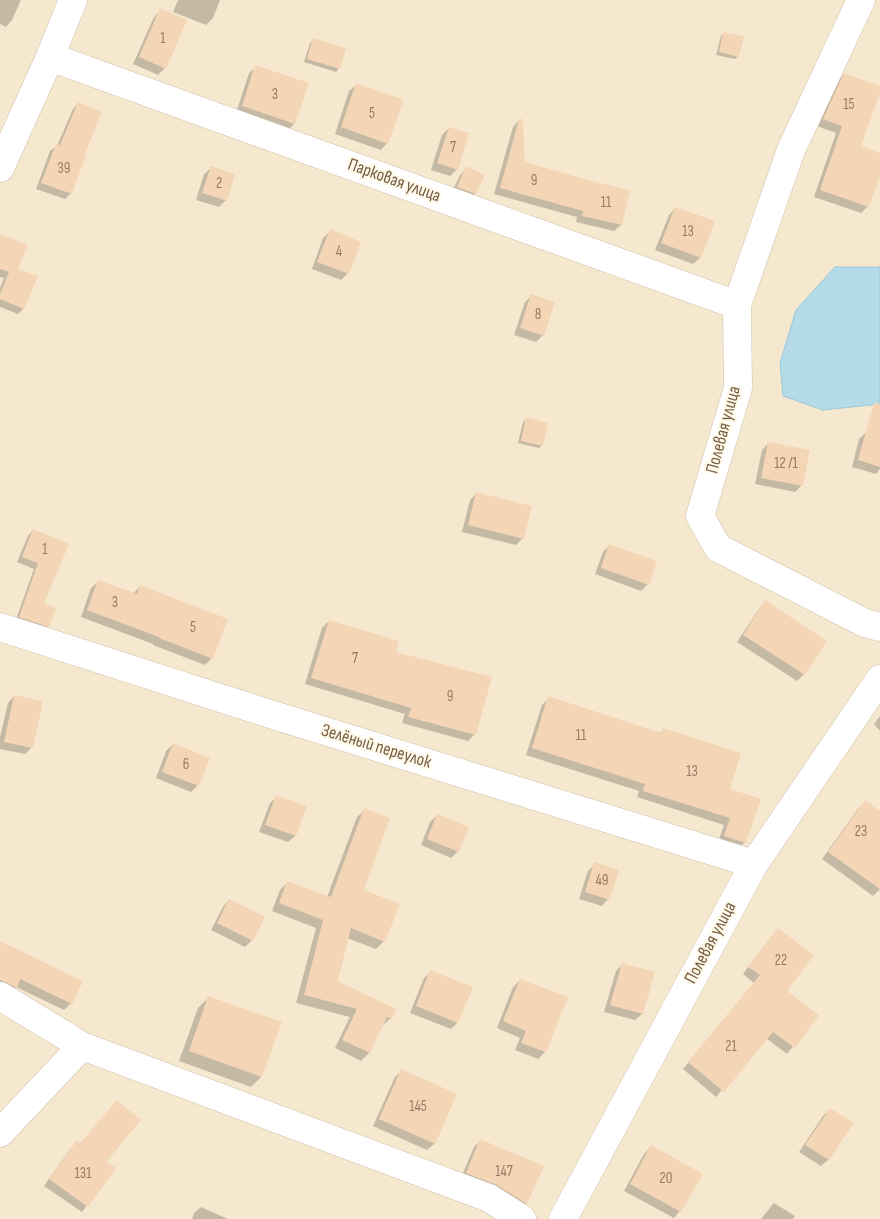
<!DOCTYPE html>
<meta charset="utf-8">
<style>
body{margin:0}
canvas{display:block;background:#fdf6e1}
</style>
<canvas width="880" height="1219"></canvas>
<script>
const context = document.querySelector('canvas').getContext('2d');
context.lineJoin = 'round';
function fill(path, color) { context.fillStyle = color; context.fill(path, 'evenodd'); }
const poly = rows => new Path2D(rows.map(r => 'M' + r).join(''));
function trace(path, color, width, dash) { context.strokeStyle = color; context.lineWidth = width; context.lineCap = dash ? 'butt' : 'round'; context.setLineDash(dash || []); context.stroke(path); }
function drawText(font, color, halo, rows, align = 'center') {
  context.font = font + ' "Sofia Sans Condensed",sans-serif'; context.lineWidth = 4; context.setLineDash([]); context.textBaseline = 'middle'; context.strokeStyle = halo; context.fillStyle = color; for (const [text, x, y, turn = 0] of rows) {
    context.save(); context.translate(x, y); context.rotate((+turn || 0) * Math.PI / 180); context.textAlign = isNaN(turn) ? turn : align; if (halo) context.strokeText(text, 0, 0); context.fillText(text, 0, 0); context.restore();
  }
}
const residential = poly([
 [0,0,880,0,880,1219,0,1219]
]);
const water = poly([
 [835,267,880,267,880,404,823,410,783,396,780,363,796,310,835,267]
]);
const shadow = poly([
 [0,0,21,0,12,20,6,27,0,24],
 [178,0,220,0,213,18,206,25,173,12],
 [161,10,165,68,158,75,133,64,154,17],
 [724,33,738,56,735,59,716,55,721,36],
 [313,40,339,68,336,72,304,62,310,43],
 [256,67,307,84,294,124,287,131,236,113,249,73],
 [844,74,880,88,859,147,880,154,880,172,868,206,861,213,814,197,836,133,817,126,838,81],
 [356,85,387,143,381,150,335,134,349,91],
 [78,103,71,193,65,199,36,189,50,151,57,146,73,109],
 [519,120,524,163,588,181,629,191,621,225,614,231,576,222,577,217,494,194,513,127],
 [449,128,457,169,450,176,431,170,442,135],
 [211,168,226,200,219,207,196,200,204,174],
 [467,168,475,194,468,200,451,194,460,175],
 [675,208,700,258,693,264,655,250,669,215],
 [330,231,348,273,341,280,312,269,323,238],
 [0,235,16,270,23,309,18,314,0,307,0,288,4,278,0,277],
 [532,295,543,335,536,342,514,335,525,302],
 [526,419,542,445,539,448,518,443,523,422],
 [866,432,880,436,880,469,876,474,852,467,859,439],
 [769,443,802,485,795,492,755,484,762,450],
 [476,494,523,538,516,545,462,532,470,500],
 [33,530,67,544,43,604,48,626,43,631,15,622,34,569,17,562,28,536],
 [610,545,648,584,641,591,595,574,603,552],
 [98,582,134,593,140,586,212,658,205,665,153,645,153,644,81,617,91,588],
 [765,602,804,674,797,681,737,642,759,609],
 [329,621,394,653,475,734,468,741,402,723,405,714,305,684,322,628],
 [14,696,42,702,31,748,25,754,0,749,0,737,8,703],
 [549,698,660,733,663,730,728,790,745,842,738,849,718,842,724,825,637,797,639,791,526,755,542,705],
 [880,716,880,731,874,724],
 [173,744,208,758,197,786,191,792,156,778,166,751],
 [277,797,305,807,295,836,288,842,259,832,270,803],
 [865,802,880,813,880,889,873,896,822,859,858,809],
 [365,810,362,890,384,941,376,949,347,938,336,982,391,1018,382,1026,369,1053,361,1061,335,1048,350,1017,296,1003,316,928,272,911,280,890,288,882,327,897,357,817],
 [437,815,458,851,451,858,421,845,430,822],
 [595,864,608,899,602,906,579,899,588,871],
 [229,900,252,940,245,947,211,930,223,907],
 [772,936,785,992,817,1016,787,1054,766,1038,716,1097,683,1069,754,983,743,974],
 [0,948,71,1003,64,1010,16,987,9,994,0,989],
 [622,965,642,1014,635,1020,604,1012,616,971],
 [431,972,457,1023,451,1029,410,1013,424,978],
 [520,980,566,998,545,1052,538,1059,515,1050,520,1038,497,1028,513,987],
 [208,998,261,1077,251,1087,179,1061,198,1008],
 [401,1071,456,1095,434,1144,427,1150,373,1126,395,1077],
 [830,1109,852,1124,828,1160,821,1166,799,1152,823,1116],
 [481,1140,526,1203,520,1210,460,1180,474,1147],
 [651,1147,680,1211,674,1218,624,1191,644,1154],
 [71,1148,105,1162,115,1168,82,1212,44,1186],
 [774,1203,795,1216,793,1219,761,1219],
 [201,1207,228,1219,192,1219,194,1213]
]);
const building = poly([
 [160,8,187,20,166,69,139,57],
 [723,32,744,36,739,57,719,52],
 [313,38,346,48,340,69,307,59],
 [255,65,309,83,295,124,242,106],
 [844,73,880,86,880,93,861,146,880,153,880,176,869,207,820,190,842,126,823,119],
 [356,83,404,100,388,144,341,127],
 [78,102,102,112,85,154,86,155,72,194,41,183,56,144,60,145],
 [519,119,523,119,525,162,588,180,630,190,622,225,582,216,583,211,500,188],
 [449,127,469,133,458,170,437,163],
 [211,166,235,174,227,201,202,193],
 [466,166,485,175,476,194,457,187],
 [675,207,715,221,701,258,661,243],
 [330,229,361,242,349,274,317,262],
 [0,234,28,245,18,269,38,276,24,309,0,299,0,294,9,272,0,269],
 [531,294,555,302,544,336,520,328],
 [874,403,880,404,880,467,858,460],
 [526,417,548,423,543,446,521,441],
 [768,442,810,450,803,486,761,478],
 [476,492,532,506,524,539,468,525],
 [33,529,69,544,44,603,56,608,49,627,19,617,38,563,22,557],
 [609,544,657,561,649,585,601,568],
 [98,580,137,594,140,585,228,619,213,659,159,638,159,637,87,610],
 [765,600,827,641,805,675,743,635],
 [329,620,399,641,396,652,492,677,476,735,408,717,411,708,311,678],
 [14,695,43,701,33,748,4,742],
 [548,696,661,733,663,728,741,753,730,789,761,799,746,843,724,836,730,818,643,791,645,784,532,748],
 [173,743,210,758,199,786,162,772],
 [276,795,307,806,296,836,265,825],
 [865,800,880,811,880,889,828,852],
 [364,808,390,818,364,890,400,904,385,942,351,928,338,981,396,1009,392,1019,387,1017,370,1053,342,1040,357,1009,304,995,323,920,279,903,287,881,331,897],
 [437,814,469,827,459,852,427,839],
 [594,862,619,870,610,900,585,892],
 [229,899,265,917,253,941,217,923],
 [778,928,814,955,787,991,819,1015,795,1048,773,1032,724,1092,688,1062,760,975,748,967],
 [0,941,83,981,72,1004,20,979,17,988,8,983,0,980],
 [622,963,655,972,643,1014,610,1005],
 [430,970,473,987,458,1023,416,1006],
 [520,979,568,997,546,1052,521,1043,526,1031,503,1021],
 [208,996,282,1022,262,1077,189,1051],
 [401,1069,457,1094,435,1144,379,1119],
 [117,1100,141,1120,107,1161,116,1168,88,1207,49,1179,77,1140,80,1143],
 [830,1108,854,1123,829,1160,805,1145],
 [480,1139,544,1166,527,1204,497,1185,466,1173],
 [651,1145,703,1174,681,1212,630,1184]
]);
const minor = poly([
 [861,0,791,150,737,305,738,388,700,516,718,548,865,623,880,627],
 [50,57,737,305],
 [0,168,50,57,73,0],
 [0,627,270,714,754,864],
 [0,996,82,1046,489,1198,522,1219],
 [0,1133,82,1046],
 [563,1219,754,864,880,679]
]);
const numberNames = [
 ["1",163,39],
 ["3",275,95],
 ["15",849,105],
 ["5",372,114],
 ["7",453,148],
 ["39",64,169],
 ["9",534,181],
 ["2",219,184],
 ["11",606,203],
 ["13",688,232],
 ["4",339,252],
 ["8",538,315],
 ["12 /1",786,464],
 ["1",45,550],
 ["3",115,603],
 ["5",193,628],
 ["7",355,659],
 ["9",450,697],
 ["11",581,736],
 ["6",186,765],
 ["13",692,772],
 ["23",861,832],
 ["49",602,881],
 ["22",781,961],
 ["21",731,1047],
 ["145",418,1107],
 ["147",504,1172],
 ["131",83,1174],
 ["20",666,1179]
];
const streetNames = [
 ["Парковая улица",394,181,20],
 ["Полевая улица",724,430,-75],
 ["Зелёный переулок",376,747,17],
 ["Полевая улица",711,943,-62]
];
fill(residential, '#f6e8cf');
fill(water, '#b5dbe8');
trace(water, '#9ac9da', 1);
fill(shadow, '#0003');
fill(building, '#f4d6b7');
trace(minor, '#d1c0aa', 29);
trace(minor, '#fff', 28);
drawText('15px', '#967b62', null, numberNames);
drawText('18px', '#765d46', '#fff9e8', streetNames);
</script>
